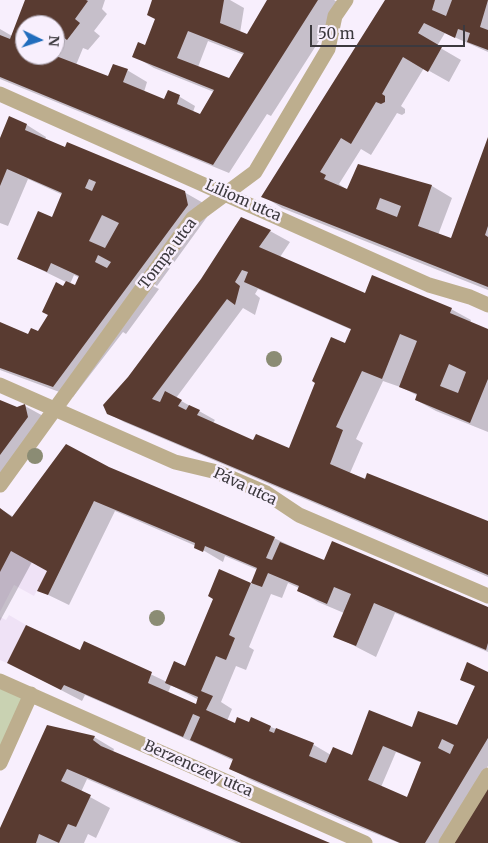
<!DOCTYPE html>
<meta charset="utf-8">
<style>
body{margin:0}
#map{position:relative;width:488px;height:843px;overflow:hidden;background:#f8effd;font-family:Merriweather,serif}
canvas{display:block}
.north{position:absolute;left:15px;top:15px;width:50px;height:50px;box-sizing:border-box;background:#f8effd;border:1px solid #ada6b1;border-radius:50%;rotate:94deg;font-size:14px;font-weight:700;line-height:20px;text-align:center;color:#3c393e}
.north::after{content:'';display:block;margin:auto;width:18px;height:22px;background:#216dbd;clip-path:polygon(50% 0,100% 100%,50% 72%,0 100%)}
.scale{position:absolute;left:310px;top:25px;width:155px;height:22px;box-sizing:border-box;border:2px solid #3c393e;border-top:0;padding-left:6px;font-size:15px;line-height:18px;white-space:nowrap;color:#3c393e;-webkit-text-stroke:4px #f8effd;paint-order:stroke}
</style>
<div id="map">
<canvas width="488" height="843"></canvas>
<div class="north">N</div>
<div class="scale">50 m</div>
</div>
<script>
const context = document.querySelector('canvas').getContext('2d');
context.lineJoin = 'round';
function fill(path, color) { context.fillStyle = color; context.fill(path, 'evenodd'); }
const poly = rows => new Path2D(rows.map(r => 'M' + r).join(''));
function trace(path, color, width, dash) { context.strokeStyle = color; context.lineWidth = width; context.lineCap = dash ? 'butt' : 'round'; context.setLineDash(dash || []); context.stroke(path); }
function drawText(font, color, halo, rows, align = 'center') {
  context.font = font + ' Merriweather,serif'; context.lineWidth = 5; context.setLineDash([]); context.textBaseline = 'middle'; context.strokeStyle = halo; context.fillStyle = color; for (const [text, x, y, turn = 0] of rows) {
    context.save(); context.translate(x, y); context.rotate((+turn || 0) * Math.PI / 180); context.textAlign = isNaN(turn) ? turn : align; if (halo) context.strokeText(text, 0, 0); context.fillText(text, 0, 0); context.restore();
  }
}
const built = poly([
 [11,551,47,571,34,596,14,585,0,612,0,572],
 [9,615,26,625,7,663,0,660,0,617,6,620]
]);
const green = poly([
 [0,681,31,694,0,763]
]);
const shadow = poly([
 [26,0,105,0,102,9,107,14,94,31,100,36,88,50,83,48,76,65,109,78,113,65,127,70,147,82,144,92,165,101,169,92,180,97,195,106,193,112,201,116,214,92,154,68,134,56,145,47,156,19,154,0,230,0,244,8,240,33,247,36,269,0,334,0,342,5,271,116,267,114,229,173,0,79,0,29,12,36],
 [25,25,55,25,55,55,25,55],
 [208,41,244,55,229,80,198,67],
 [386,0,488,0,488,52,445,33,437,46,461,60,449,82,424,68,401,106,405,109,405,113,402,115,397,113,371,155,361,149,339,184,347,190,359,165,432,186,452,198,438,235,452,240,488,140,488,290,282,208,263,196],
 [27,125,46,137,45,140,184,192,205,204,207,217,157,286,153,283,151,285,159,289,126,334,123,332,73,397,0,370,0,324,28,335,38,333,66,282,19,259,52,219,63,195,28,179,8,226,0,223,0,141],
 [74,275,80,278,76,287,70,284],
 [270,231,290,242,280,257,366,295,451,309,471,320,470,323,488,330,488,432,436,411,416,400,418,396,403,388,383,381,356,439,363,443,350,473,488,523,488,577,124,422,108,413],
 [258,289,352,330,289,450,254,442,213,423,215,420,176,398,243,308,255,315,260,298,255,294],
 [0,402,17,408,25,406,45,417,0,492],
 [108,468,274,538,324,562,488,609,488,652,395,613,376,657,335,636,344,613,318,602,298,590,299,588,288,583,282,598,271,594,249,647,254,650,246,670,236,666,221,702,232,709,227,721,235,725,250,724,252,719,314,745,331,755,352,756,413,729,457,726,475,687,462,679,488,673,488,766,442,843,399,843,349,823,251,780,231,769,234,761,204,747,85,695,82,701,9,663,80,652,85,643,167,682,185,667,214,599,219,571,252,584,258,570,225,556,223,562,196,546,115,511,69,605,38,590,49,571,32,562,0,621,0,509,14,517],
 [171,685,199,700,196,705,168,693],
 [396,752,422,763,408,798,381,787],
 [48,726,94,737,114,749,113,752,326,843,237,843,87,779,81,792,110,808,96,838,88,834,84,843,0,843,0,831]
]);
const building = poly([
 [25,0,86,0,88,1,75,19,80,23,67,40,63,37,56,56,108,76,113,64,128,69,123,82,164,99,168,90,180,95,177,104,200,114,214,90,132,57,138,42,145,45,155,19,147,15,152,0,224,0,220,23,247,34,267,0,318,0,213,165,0,77,0,35,10,39],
 [25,25,55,25,55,55,31,56,22,53,25,45],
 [188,31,244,53,229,78,177,58],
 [385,0,435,0,432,10,446,16,452,0,488,0,480,27,488,30,488,50,467,42,470,33,458,29,455,38,424,23,418,33,442,47,428,72,403,57,382,94,385,96,385,102,381,104,376,102,351,144,341,138,320,172,326,175,324,179,347,189,358,164,432,185,418,226,451,238,488,137,488,226,485,235,488,237,488,287,261,197],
 [380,198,401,206,397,217,376,209],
 [9,116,27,124,25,130,65,147,67,142,185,191,188,205,53,387,0,368,0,322,28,334,31,328,38,331,48,315,42,312,56,282,63,286,66,281,75,285,79,276,51,263,47,272,17,259,38,211,52,217,62,193,7,169,0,186,0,138],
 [89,179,96,182,92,191,85,188],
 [102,215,119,223,105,248,89,241],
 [98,255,111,262,107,268,95,262],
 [241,217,271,230,259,247,365,293,372,275,452,308,450,313,488,329,488,379,470,423,415,400,417,394,399,387,417,341,400,334,382,379,362,371,336,427,343,430,330,464,365,479,367,473,488,521,488,575,107,414,103,405,128,377,201,279],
 [242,270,248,272,244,282,351,329,345,343,331,337,312,381,315,383,289,448,256,434,253,440,197,415,200,410,189,405,186,410,178,406,182,400,165,391,160,402,152,399,227,299,235,305,240,286,235,282],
 [449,364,466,372,458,393,440,386],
 [0,400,17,407,25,404,28,417,0,455],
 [66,444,109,467,275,537,266,558,272,560,280,542,324,560,332,541,488,607,488,643,486,650,374,603,356,646,333,637,351,594,334,587,327,604,297,591,299,586,268,573,262,587,251,583,257,568,205,546,203,552,194,548,195,543,94,501,48,595,37,591,47,571,11,551,0,572,0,508,12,517],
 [219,569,251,583,229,635,235,638,226,660,216,656,201,691,213,696,206,710,235,723,237,717,249,722,251,717,271,726,269,731,274,733,276,728,314,743,309,756,326,763,333,747,352,755,369,710,412,727,418,711,457,725,475,686,460,680,467,662,488,672,488,738,425,843,400,843,229,769,233,759,190,740,200,717,193,714,183,737,64,685,61,690,7,663,26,625,80,650,84,641,152,672,148,683,196,704,198,697,165,683,174,661,185,666,213,599,208,596],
 [442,739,454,745,450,754,438,748],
 [383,746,421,762,407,797,368,780],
 [47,725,95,736,93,740,101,746,330,843,241,843,67,769,61,781,91,795,76,827,68,824,59,843,39,834,36,843,0,843,0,828],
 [488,785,488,843,451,843]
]);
const street = poly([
 [0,94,429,285,470,297,488,305],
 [0,385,175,462,217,472,266,493,299,515,488,596],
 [0,485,193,218,255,172,328,49,335,16,346,0],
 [0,681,365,843],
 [0,763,31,694],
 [446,843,488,775]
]);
const trees = [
 [274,359],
 [35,456],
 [157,618]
];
const streetNames = [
 ["Liliom utca",243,201,24],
 ["Tompa utca",168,254,-53],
 ["Páva utca",245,487,25],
 ["Berzenczey utca",198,769,24]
];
fill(built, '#efe2f6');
fill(green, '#c9d2b2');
fill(shadow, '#0003');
fill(building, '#593b31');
trace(street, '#bdae8e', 15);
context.fillStyle = '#8b8c74';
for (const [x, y] of trees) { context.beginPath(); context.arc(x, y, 8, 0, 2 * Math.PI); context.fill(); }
drawText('15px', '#3c393e', '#f8effd', streetNames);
</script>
